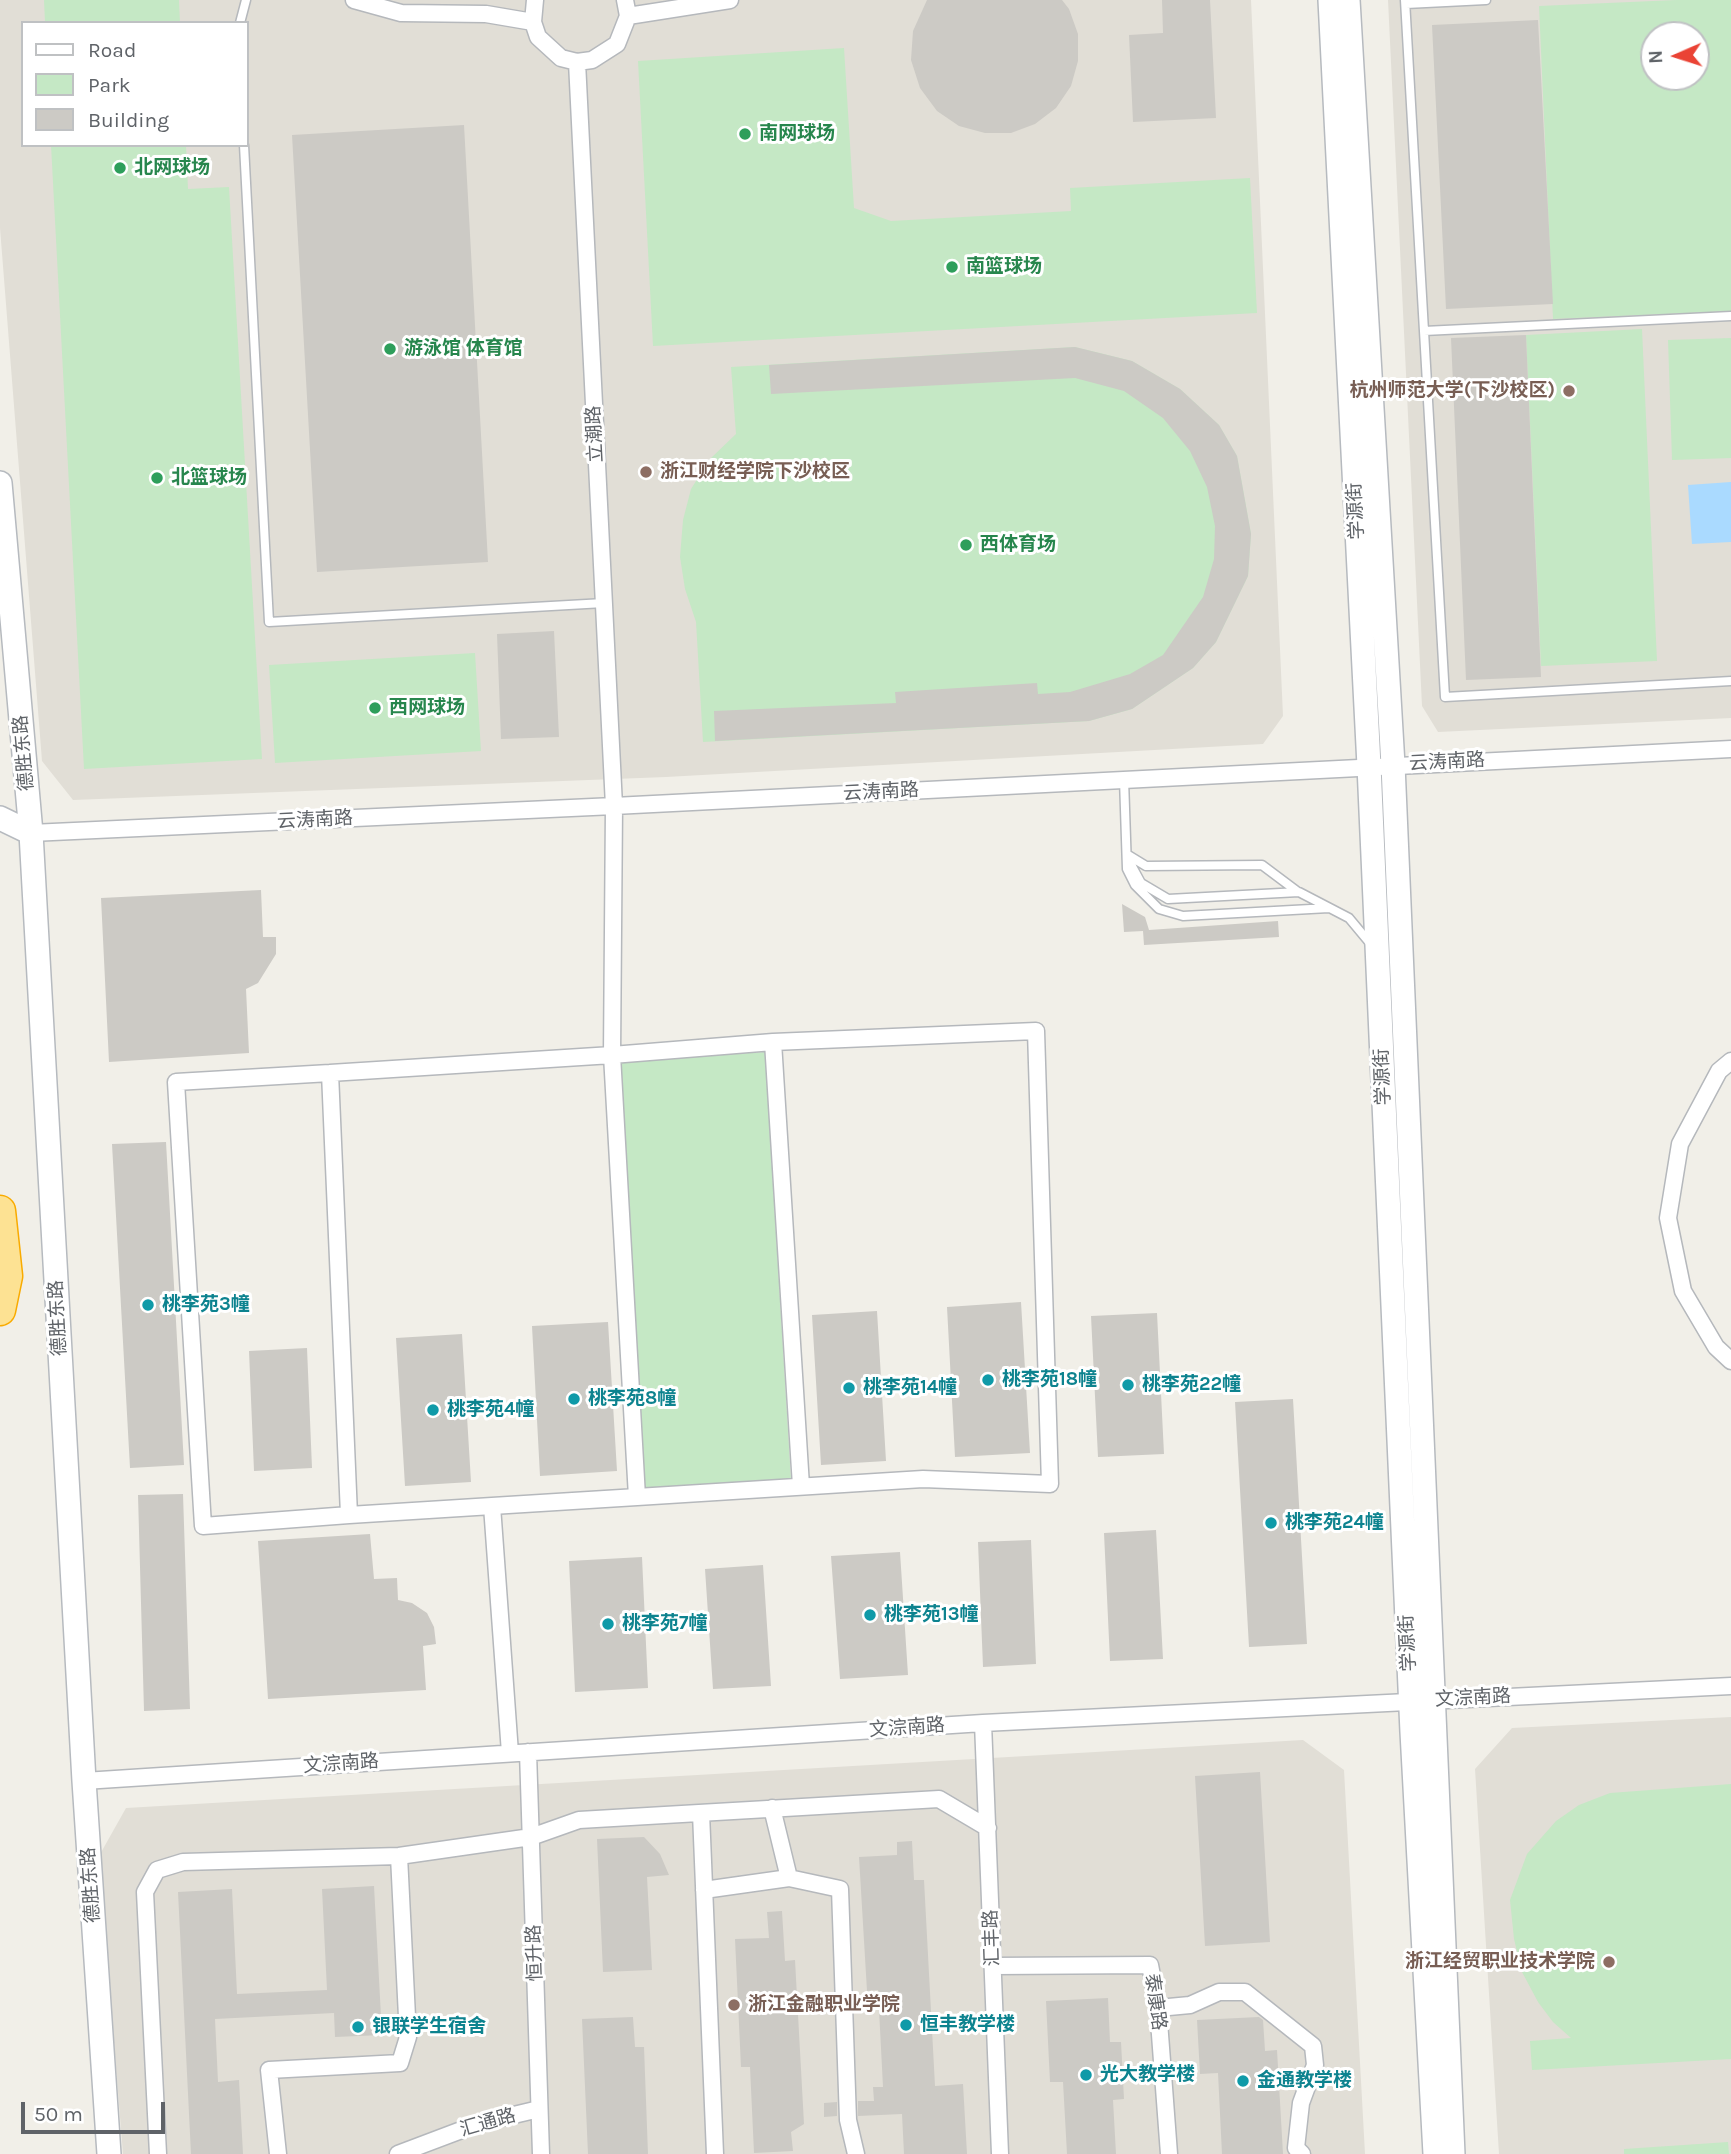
<!DOCTYPE html>
<meta charset="utf-8">
<style>
body{margin:0}
#map{position:relative;width:1731px;height:2154px;overflow:hidden;background:#f1efe8;font-family:Karla,sans-serif}
canvas{display:block}
.legend{position:absolute;left:21px;top:21px;width:228px;height:126px;box-sizing:border-box;background:#fff;border:2px solid #bfc1c3;margin:0;padding:9px 12px;list-style:none;font-size:21px;color:#5f6368}
.legend li{display:flex;align-items:center;gap:14px;height:35px}
.legend b{width:35px;border:2px solid #bfc1c3}
.north{position:absolute;left:1640px;top:21px;width:70px;height:70px;box-sizing:border-box;background:#fff;border:2px solid #bfc1c3;border-radius:50%;rotate:267deg;font-size:19px;font-weight:700;line-height:28px;text-align:center;color:#5f6368}
.north::after{content:'';display:block;margin:auto;width:24px;height:32px;background:#ea4335;clip-path:polygon(50% 0,100% 100%,50% 72%,0 100%)}
.scale{position:absolute;left:21px;top:2102px;width:144px;height:32px;box-sizing:border-box;border:4px solid #5f6368;border-top:0;padding-left:9px;font-size:21px;line-height:24px;white-space:nowrap;color:#5f6368;-webkit-text-stroke:5px #fff;paint-order:stroke}
</style>
<div id="map">
<canvas width="1731" height="2154"></canvas>
<ul class="legend">
<li><b style="height:9px;background:#fff"></b>Road</li>
<li><b style="height:19px;background:#c5e8c5"></b>Park</li>
<li><b style="height:19px;background:#cccac5"></b>Building</li>
</ul>
<div class="north">N</div>
<div class="scale">50 m</div>
</div>
<script>
const context = document.querySelector('canvas').getContext('2d');
context.lineJoin = 'round';
function fill(path, color) { context.fillStyle = color; context.fill(path, 'evenodd'); }
const poly = rows => new Path2D(rows.map(r => 'M' + r).join(''));
function trace(path, color, width, dash) { context.strokeStyle = color; context.lineWidth = width; context.lineCap = dash ? 'butt' : 'round'; context.setLineDash(dash || []); context.stroke(path); }
function drawText(font, color, halo, rows, align = 'center') {
  context.font = font + ' Karla,"Noto Sans SC",sans-serif'; context.lineWidth = 6; context.setLineDash([]); context.textBaseline = 'middle'; context.strokeStyle = halo; context.fillStyle = color; for (const [text, x, y, turn = 0] of rows) {
    context.save(); context.translate(x, y); context.rotate((+turn || 0) * Math.PI / 180); context.textAlign = isNaN(turn) ? turn : align; if (halo) context.strokeText(text, 0, 0); context.fillText(text, 0, 0); context.restore();
  }
}
const education = poly([
 [0,0,1251,0,1283,716,1263,744,666,777,73,800,42,761,0,228],
 [23,23,247,23,247,145,23,145],
 [1388,0,1731,0,1731,718,1438,732,1422,706],
 [1654,35,1696,35,1696,77,1654,77],
 [1731,1717,1731,2154,1499,2154,1475,1769,1512,1728],
 [1303,1740,1344,1770,1365,2154,123,2154,99,1856,126,1808]
]);
const green = poly([
 [44,0,179,0,180,23,45,23],
 [1676,0,1731,0,1731,311,1553,319,1539,6],
 [1654,35,1696,35,1696,77,1654,77],
 [844,48,854,208,891,221,1071,211,1070,188,1250,178,1257,313,653,346,638,61],
 [51,145,186,145,188,189,229,187,262,759,84,769],
 [1642,329,1657,661,1541,666,1526,335],
 [1731,338,1731,458,1672,460,1668,340],
 [1075,347,1132,361,1180,389,1219,425,1237,456,1251,534,1248,576,1216,642,1193,668,1132,709,1089,721,703,742,696,622,685,589,680,557,683,520,691,489,710,459,736,434,731,367],
 [475,653,481,751,275,763,269,665],
 [765,1052,791,1479,644,1488,617,1061],
 [1731,1784,1731,2059,1532,2070,1530,2041,1571,2038,1553,2022,1538,2002,1522,1972,1514,1939,1510,1900,1527,1854,1556,1821,1579,1805,1610,1793],
 [1728,2142,1729,2154,1624,2154,1624,2149]
]);
const water = poly([
 [1731,482,1731,542,1692,544,1688,485]
]);
const building = poly([
 [927,0,1062,0,1069,9,1078,34,1078,61,1071,86,1056,108,1035,124,1011,133,985,133,959,126,937,111,920,88,911,60,913,31],
 [1162,0,1210,0,1216,118,1133,122,1129,35,1163,33],
 [1538,20,1553,304,1446,309,1432,25],
 [464,125,488,562,317,572,292,135],
 [1526,335,1541,677,1466,680,1451,338],
 [1075,347,1132,361,1180,389,1219,425,1237,456,1251,534,1248,576,1216,642,1193,668,1132,709,1089,721,715,741,714,711,896,703,895,692,1037,683,1038,694,1070,692,1130,674,1163,655,1203,597,1214,559,1215,526,1207,487,1190,451,1163,418,1124,391,1075,378,771,394,769,365],
 [554,631,559,737,501,739,497,634],
 [261,890,263,937,276,937,276,954,258,983,246,989,249,1053,109,1062,101,898],
 [1122,904,1145,917,1149,930,1278,921,1279,937,1144,945,1143,931,1124,932],
 [166,1142,184,1465,130,1468,112,1144],
 [1021,1302,1030,1453,955,1457,947,1307],
 [877,1311,886,1461,821,1465,812,1315],
 [1157,1313,1164,1454,1098,1457,1091,1316],
 [608,1322,617,1471,540,1476,532,1326],
 [462,1334,471,1482,405,1486,396,1338],
 [307,1348,312,1468,254,1471,249,1351],
 [1293,1399,1307,1644,1249,1647,1235,1402],
 [183,1494,190,1709,144,1711,138,1495],
 [1156,1530,1163,1659,1110,1661,1104,1533],
 [370,1534,374,1579,397,1578,398,1600,412,1603,427,1613,434,1627,436,1644,423,1646,426,1690,268,1699,258,1541],
 [1031,1540,1036,1664,983,1667,978,1542],
 [900,1552,908,1675,840,1679,831,1556],
 [642,1557,648,1688,575,1692,569,1561],
 [763,1565,771,1686,713,1689,705,1569],
 [1260,1772,1270,1942,1205,1946,1195,1776],
 [644,1837,660,1854,669,1875,647,1877,652,1970,603,1972,597,1839],
 [912,1841,914,1880,924,1880,935,2086,963,2084,967,2154,904,2154,902,2114,858,2116,858,2101,874,2101,873,2087,883,2087,878,1990,867,1991,859,1857,897,1855,897,1842],
 [374,1886,382,2035,335,2037,334,2013,215,2019,218,2082,239,2080,243,2154,191,2154,178,1892,232,1889,237,1994,327,1990,322,1889],
 [782,1911,785,1961,795,1960,804,2124,791,2132,793,2151,754,2153,750,2067,741,2067,735,1939,769,1938,767,1912],
 [1108,1998,1110,2042,1121,2042,1124,2099,1113,2100,1116,2154,1067,2154,1063,2082,1050,2082,1046,2001],
 [633,2017,635,2047,644,2047,648,2154,588,2154,582,2019],
 [1259,2017,1263,2020,1265,2051,1277,2050,1283,2154,1222,2154,1218,2073,1200,2074,1197,2020],
 [837,2102,837,2116,824,2117,824,2103]
]);
const service = poly([
 [1405,0,1445,697,1731,681],
 [1406,4,1486,0],
 [240,23,246,0],
 [244,145,269,622,604,603],
 [1424,331,1731,316],
 [1124,779,1127,869,1135,885,1159,909,1183,916,1329,908],
 [1128,855,1146,866,1262,865,1298,892],
 [1128,859,1141,883,1168,899,1299,892,1349,918,1369,942]
]);
const minor = poly([
 [354,0,401,13,486,14,533,22],
 [535,0,533,22,538,37,561,58,577,62,592,60,617,44,628,16,625,0],
 [628,16,730,0],
 [577,62,614,806,612,1055,773,1042,1036,1031,1050,1484,923,1479,637,1497],
 [31,833,614,806,1731,749],
 [773,1042,801,1486],
 [1731,1061,1719,1071,1680,1144,1668,1218,1683,1291,1716,1347,1731,1361],
 [330,1073,176,1082,203,1526,349,1515],
 [492,1506,637,1497,612,1055,330,1073,349,1515,492,1506,510,1753],
 [983,1723,1000,2154],
 [528,1752,541,2154],
 [84,1781,983,1723,1731,1686],
 [772,1808,789,1878,840,1889,848,2120,856,2154],
 [701,1813,715,2154],
 [704,1890,789,1878],
 [994,1966,1150,1965,1158,2008,1169,2154],
 [1158,2008,1190,2005,1219,1992,1245,1992,1313,2046,1315,2065,1301,2103,1296,2148,1302,2154],
 [158,2154,145,1892,157,1870,183,1862,399,1856,531,1837,579,1820,939,1799,988,1828],
 [278,2154,269,2070,400,2063,408,2037,399,1856],
 [398,2154,480,2123,539,2109]
]);
const secondary = poly([
 [1330,0,1369,766,1412,1732,1435,2154],
 [1348,0,1393,765,1453,2154],
 [0,483,31,833,84,1781,109,2154],
 [0,818,31,833]
]);
const motorway = poly([
 [0,1211,7,1276,0,1310]
]);
const markers = [
 [745,134,7,"#2e9e5b"],
 [120,168,7,"#2e9e5b"],
 [952,267,7,"#2e9e5b"],
 [390,349,7,"#2e9e5b"],
 [1569,391,7,"#8d6e63"],
 [646,472,7,"#8d6e63"],
 [157,478,7,"#2e9e5b"],
 [966,545,7,"#2e9e5b"],
 [375,708,7,"#2e9e5b"],
 [148,1305,7,"#0f9aa8"],
 [988,1380,7,"#0f9aa8"],
 [1128,1385,7,"#0f9aa8"],
 [849,1388,7,"#0f9aa8"],
 [574,1399,7,"#0f9aa8"],
 [433,1410,7,"#0f9aa8"],
 [1271,1523,7,"#0f9aa8"],
 [870,1615,7,"#0f9aa8"],
 [608,1624,7,"#0f9aa8"],
 [1609,1962,7,"#8d6e63"],
 [734,2005,7,"#8d6e63"],
 [906,2025,7,"#0f9aa8"],
 [358,2027,7,"#0f9aa8"],
 [1086,2075,7,"#0f9aa8"],
 [1243,2081,7,"#0f9aa8"]
];
const leisureNames = [
 ["南网球场",759,134],
 ["北网球场",134,168],
 ["南篮球场",966,267],
 ["游泳馆 体育馆",404,349],
 ["北篮球场",171,478],
 ["西体育场",980,545],
 ["西网球场",389,708]
];
const educationNames = [
 ["杭州师范大学(下沙校区)",1555,391],
 ["浙江财经学院下沙校区",660,472,"left"],
 ["浙江经贸职业技术学院",1595,1962],
 ["浙江金融职业学院",748,2005,"left"]
];
const streetNames = [
 ["立潮路",595,434,-93],
 ["学源街",1356,511,-93],
 ["德胜东路",24,753,-95],
 ["云涛南路",1447,762,-3],
 ["云涛南路",881,792,-3],
 ["云涛南路",315,820,-3],
 ["学源街",1383,1077,-92],
 ["德胜东路",58,1318,-93],
 ["学源街",1408,1643,-93],
 ["文淙南路",1473,1698,-3],
 ["文淙南路",907,1728,-4],
 ["文淙南路",341,1764,-4],
 ["德胜东路",91,1885,-94],
 ["汇丰路",992,1938,-92],
 ["恒升路",535,1953,-92],
 ["泰康路",1155,2002,82],
 ["汇通路",488,2123,-16]
];
const cultureNames = [
 ["桃李苑3幢",162,1305],
 ["桃李苑18幢",1002,1380],
 ["桃李苑22幢",1142,1385],
 ["桃李苑14幢",863,1388],
 ["桃李苑8幢",588,1399],
 ["桃李苑4幢",447,1410],
 ["桃李苑24幢",1285,1523],
 ["桃李苑13幢",884,1615],
 ["桃李苑7幢",622,1624],
 ["恒丰教学楼",920,2025],
 ["银联学生宿舍",372,2027],
 ["光大教学楼",1100,2075],
 ["金通教学楼",1257,2081]
];
fill(education, '#e1ded6');
fill(green, '#c5e8c5');
fill(water, '#aadaff');
fill(building, '#cccac5');
trace(service, '#b5b8bc', 11);
trace(minor, '#b5b8bc', 19);
trace(secondary, '#b6babf', 26);
trace(motorway, '#f9ab00', 33);
trace(service, '#fff', 8);
trace(minor, '#fff', 16);
trace(secondary, '#fff', 23);
trace(motorway, '#fde293', 30);
for (const [x, y, r, color] of markers) { const dot = new Path2D(); dot.arc(x, y, r, 0, 2 * Math.PI); context.fillStyle = color; context.fill(dot); trace(dot, '#fff', 2.5); }
drawText('bold 19px', '#27864d', '#fff', leisureNames, 'left');
drawText('bold 19px', '#785e54', '#fff', educationNames, 'right');
drawText('19px', '#5f6368', '#fff', streetNames);
drawText('bold 19px', '#0d838f', '#fff', cultureNames, 'left');
</script>
